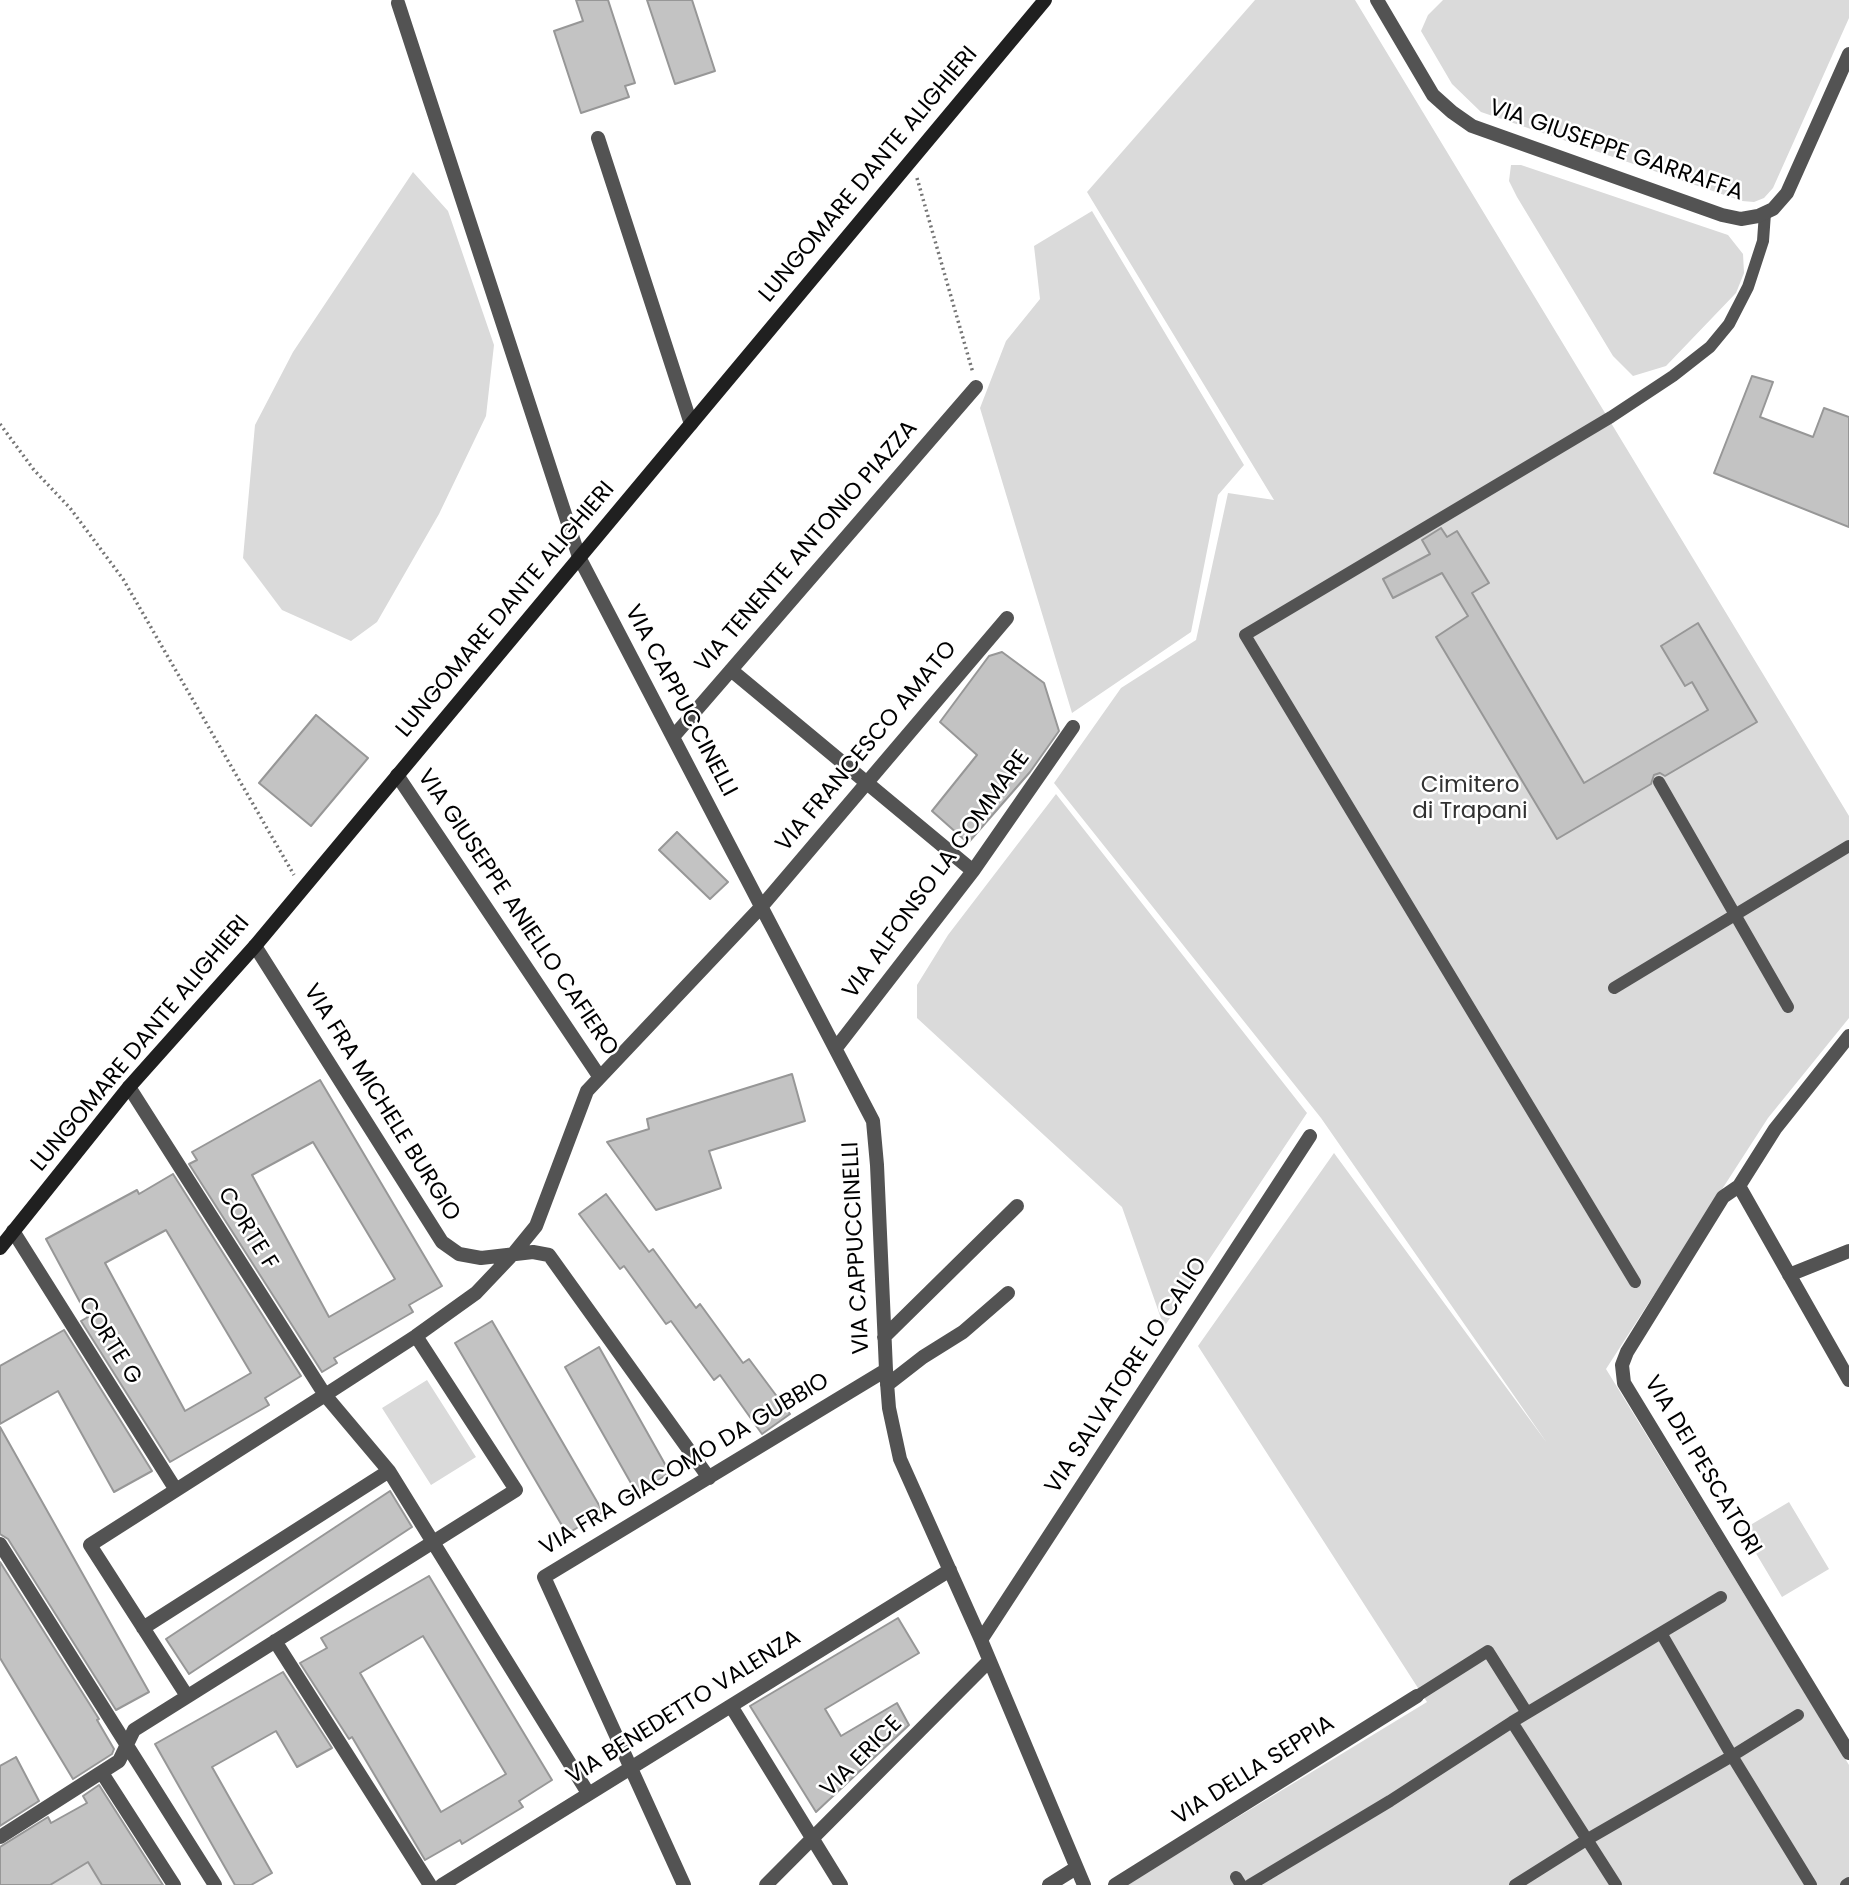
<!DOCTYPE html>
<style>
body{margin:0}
canvas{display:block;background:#fff}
</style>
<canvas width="1849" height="1885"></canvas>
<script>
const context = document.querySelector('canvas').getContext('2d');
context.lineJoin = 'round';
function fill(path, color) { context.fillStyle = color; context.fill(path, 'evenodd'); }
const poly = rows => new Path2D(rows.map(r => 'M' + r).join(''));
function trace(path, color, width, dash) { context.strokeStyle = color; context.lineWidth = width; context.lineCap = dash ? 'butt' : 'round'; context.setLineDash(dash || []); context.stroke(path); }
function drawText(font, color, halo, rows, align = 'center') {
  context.font = font + ' Poppins,sans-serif'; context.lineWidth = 5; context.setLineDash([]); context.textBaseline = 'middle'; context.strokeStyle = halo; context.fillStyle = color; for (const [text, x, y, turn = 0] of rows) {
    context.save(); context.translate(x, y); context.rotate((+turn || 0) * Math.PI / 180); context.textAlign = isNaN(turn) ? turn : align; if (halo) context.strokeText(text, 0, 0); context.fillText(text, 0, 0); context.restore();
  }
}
const green = poly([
 [1255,0,1355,0,1849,816,1849,1018,1768,1118,1606,1369,1849,1765,1849,1885,1126,1885,1427,1702,1198,1346,1334,1153,1547,1443,1321,1118,1054,783,1121,688,1196,640,1228,493,1274,500,1087,192],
 [1443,0,1849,0,1849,18,1773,188,1764,198,1754,202,1742,201,1481,112,1452,84,1421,31,1428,15],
 [1511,165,1521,165,1728,235,1743,254,1744,273,1736,293,1666,366,1633,376,1613,356,1517,197,1509,181],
 [413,172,448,211,494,345,486,416,439,514,377,622,351,641,282,610,243,558,255,425,293,352],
 [1092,211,1244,465,1218,495,1191,632,1072,713,980,408,1006,341,1040,299,1034,246],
 [1056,794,1307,1113,1164,1327,1122,1207,917,1018,917,985,948,935],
 [427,1380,476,1457,431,1485,382,1408],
 [1789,1502,1829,1569,1782,1597,1742,1530],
 [88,1862,102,1885,50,1885]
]);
const building = poly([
 [576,0,608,0,635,83,625,86,629,97,581,113,554,31,583,21,576,0],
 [647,0,692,0,715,71,675,84,647,0],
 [1752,376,1773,382,1760,417,1813,437,1824,408,1849,417,1849,527,1714,473,1752,376],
 [1441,528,1447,537,1457,531,1489,583,1472,593,1584,783,1708,710,1692,682,1685,686,1661,646,1698,623,1757,722,1665,776,1660,773,1654,775,1651,784,1557,839,1436,637,1468,616,1442,573,1393,598,1383,579,1430,554,1422,540,1441,528],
 [1002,652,1044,683,1059,731,1030,772,968,843,932,811,977,755,940,722,989,656,1002,652],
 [316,715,368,758,311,826,259,783,316,715],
 [677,832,728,882,710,899,659,850,677,832],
 [792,1074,805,1121,709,1151,721,1188,656,1210,607,1142,649,1129,647,1119,792,1074],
 [320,1080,442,1286,409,1305,413,1312,334,1358,337,1363,322,1372,189,1164,197,1160,192,1152,320,1080],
 [313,1142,395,1279,329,1317,252,1175,313,1142],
 [173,1174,301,1376,265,1398,269,1405,170,1462,81,1321,88,1317,46,1239,137,1190,139,1194,173,1174],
 [166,1230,251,1373,185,1411,105,1263,166,1230],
 [606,1194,649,1252,653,1249,696,1308,700,1304,743,1363,749,1359,790,1414,762,1434,720,1375,714,1380,671,1321,666,1324,624,1266,620,1269,579,1214,606,1194],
 [492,1321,603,1512,567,1534,455,1343,492,1321],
 [64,1330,152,1471,114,1492,58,1391,0,1424,0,1366,64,1330],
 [599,1347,670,1473,636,1492,565,1367,599,1347],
 [0,1427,149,1692,116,1710,8,1539,0,1534,0,1427],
 [390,1491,412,1527,189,1674,166,1639,390,1491],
 [0,1562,99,1719,97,1720,114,1749,112,1754,73,1779,0,1658,0,1562],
 [429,1576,552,1780,519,1801,523,1807,462,1844,460,1840,425,1860,352,1737,349,1739,300,1663,327,1648,321,1638,429,1576],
 [423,1636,506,1774,441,1812,360,1673,423,1636],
 [898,1618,919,1653,825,1709,841,1736,897,1703,909,1725,816,1812,750,1706,898,1618],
 [283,1672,332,1748,297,1767,276,1731,212,1767,272,1873,251,1885,235,1885,155,1744,283,1672],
 [16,1757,39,1801,0,1826,0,1766,16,1757],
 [99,1785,163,1885,102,1885,88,1862,50,1885,0,1885,0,1847,48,1817,51,1823,87,1803,83,1796,99,1785]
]);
const path = poly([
 [917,178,973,373],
 [0,424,34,470,70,508,123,579,294,875]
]);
const service = poly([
 [1659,782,1788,1007],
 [1614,988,1849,846],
 [1635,1282,1245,635,1611,417,1673,376,1710,347,1729,324,1748,287,1763,241,1765,213],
 [1661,1633,1732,1756,1811,1885],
 [1417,1696,1488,1651,1527,1713],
 [1512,1722,1616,1885],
 [1236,1877,1241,1885],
 [1250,1885,1390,1801,1512,1722,1721,1597],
 [1515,1885,1588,1839,1732,1756,1798,1715],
 [1846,1885,1849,1883]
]);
const minor = poly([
 [1377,0,1433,95,1452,112,1472,126,1722,215,1741,219,1758,216,1773,209,1787,193,1849,54],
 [398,3,579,557,873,1121,877,1165,886,1370,889,1408,900,1459,981,1640,1084,1885],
 [598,138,691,424],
 [731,670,973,871],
 [673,737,976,387],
 [397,775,599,1076],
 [255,946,442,1242,459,1254,481,1258,533,1252,549,1255,709,1478],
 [1849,1036,1775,1129,1739,1186,1723,1197,1627,1352,1622,1365,1624,1383,1849,1753],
 [836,1048,973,871,1073,727],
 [129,1087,325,1395,416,1336,476,1293,514,1253,536,1226,587,1091,762,906,1007,618],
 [1739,1186,1849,1380],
 [13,1231,176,1490],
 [1789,1275,1849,1251],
 [884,1337,1017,1206],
 [887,1385,923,1357,963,1332,1008,1293],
 [389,1471,588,1793],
 [0,1544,215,1885],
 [143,1628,389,1471,325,1395,90,1545,187,1696],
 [981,1640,1310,1136],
 [275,1641,430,1885],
 [731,1706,841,1885],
 [102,1773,174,1885],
 [0,1837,119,1761,134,1730,516,1490,416,1336],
 [442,1885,950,1570],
 [684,1885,544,1577,886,1370],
 [766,1885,989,1661],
 [1049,1885,1076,1868],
 [1115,1885,1417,1696]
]);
const secondary = poly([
 [0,1248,129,1087,255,946,1045,0]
]);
const streetNames = [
 ["VIA GIUSEPPE GARRAFFA",1616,151,19],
 ["LUNGOMARE DANTE ALIGHIERI",869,175,-50],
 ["VIA TENENTE ANTONIO PIAZZA",807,547,-49],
 ["LUNGOMARE DANTE ALIGHIERI",506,610,-50],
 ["VIA CAPPUCCINELLI",680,701,62],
 ["VIA FRANCESCO AMATO",867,747,-50],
 ["VIA ALFONSO LA COMMARE",937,875,-54],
 ["VIA GIUSEPPE ANIELLO CAFIERO",517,913,56],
 ["LUNGOMARE DANTE ALIGHIERI",141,1044,-50],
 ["VIA FRA MICHELE BURGIO",381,1103,58],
 ["CORTE F",247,1229,58],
 ["VIA CAPPUCCINELLI",857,1248,-93],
 ["CORTE G",109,1341,58],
 ["VIA SALVATORE LO CALIO",1127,1376,-57],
 ["VIA FRA GIACOMO DA GUBBIO",685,1465,-31],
 ["VIA DEI PESCATORI",1702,1466,59],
 ["VIA BENEDETTO VALENZA",684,1708,-32],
 ["VIA ERICE",862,1757,-45],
 ["VIA DELLA SEPPIA",1254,1771,-32]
];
const parkNames = [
 ["Cimitero",1470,786],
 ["di Trapani",1470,812]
];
fill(green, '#dadada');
fill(building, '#c3c3c3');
trace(building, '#979797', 2);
trace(path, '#757575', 3.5, [2, 3.5]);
trace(service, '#535353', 12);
trace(minor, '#535353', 14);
trace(secondary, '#202020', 14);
drawText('23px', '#000', '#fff', streetNames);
drawText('23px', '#313131', '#fff', parkNames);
</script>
